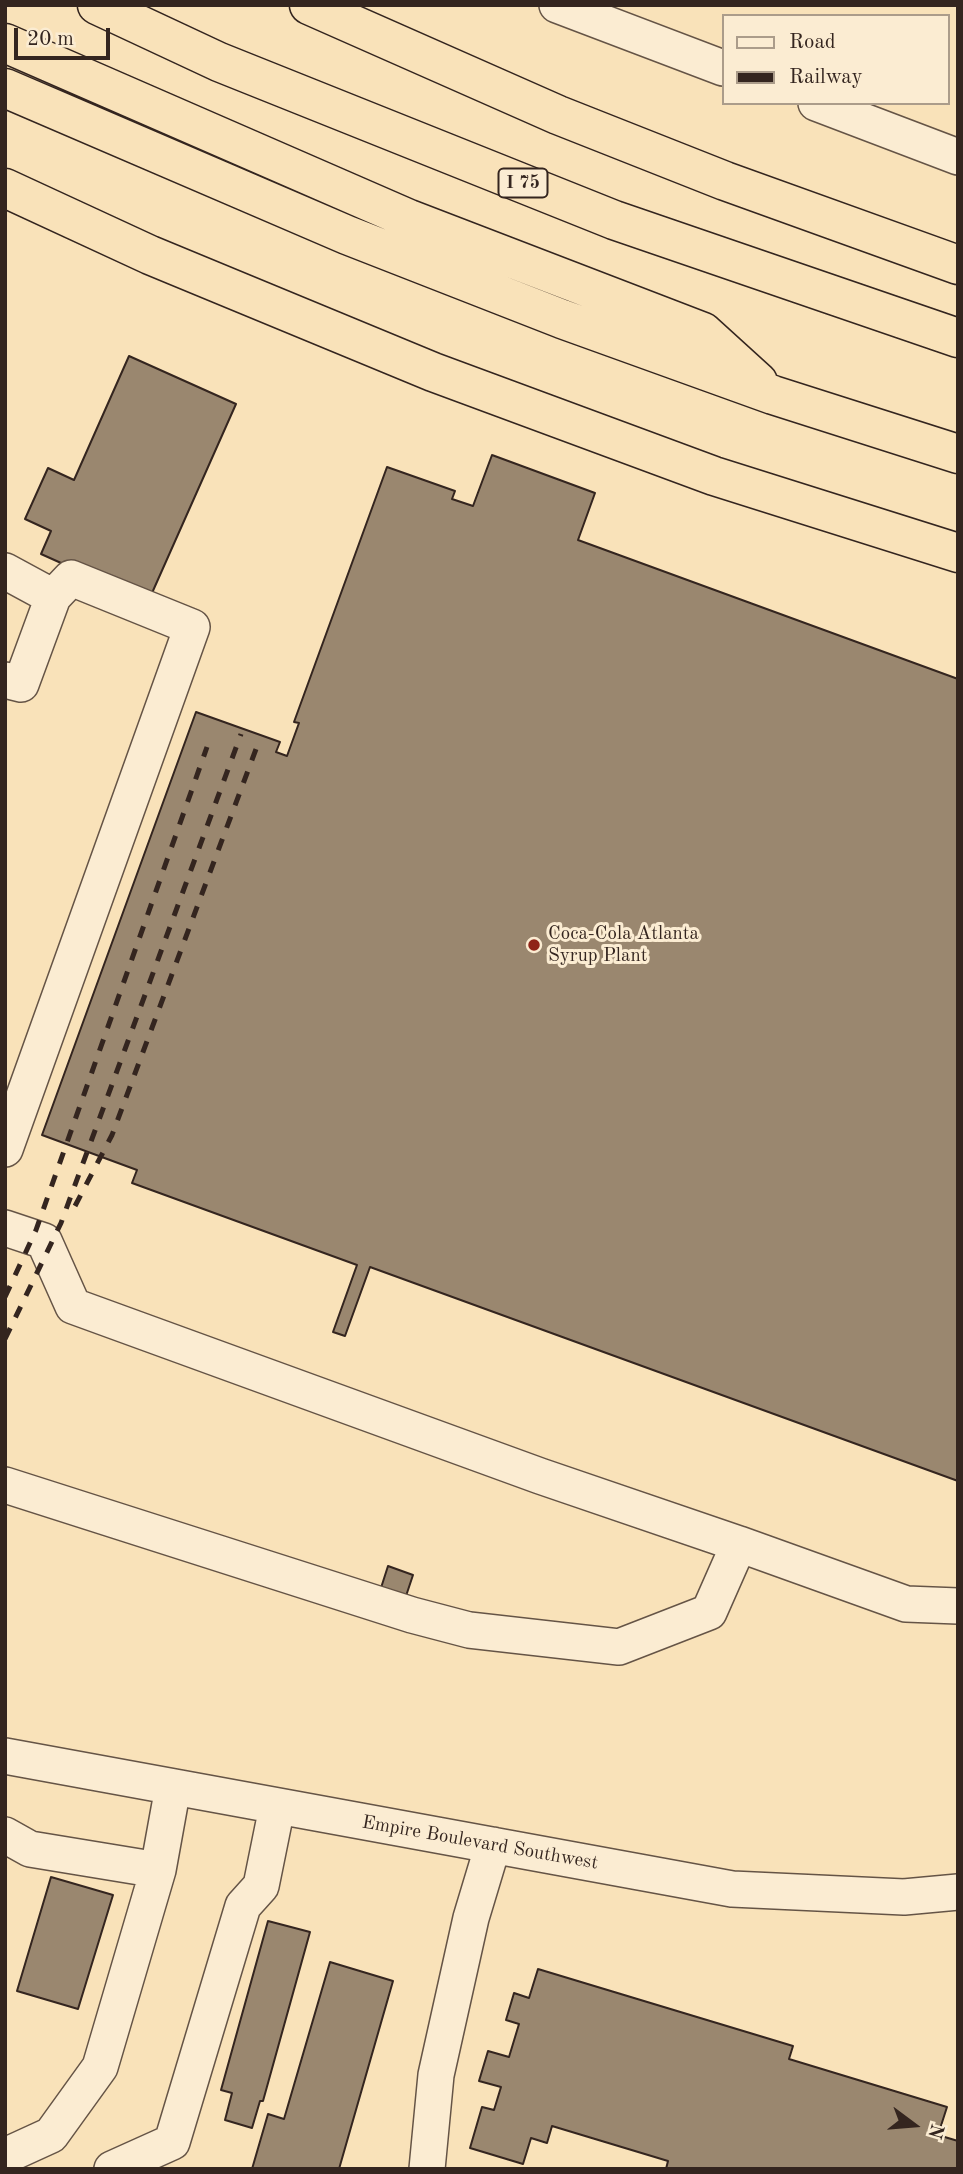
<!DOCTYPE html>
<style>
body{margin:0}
#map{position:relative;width:963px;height:2174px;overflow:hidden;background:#f9e2b9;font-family:"Old Standard TT",serif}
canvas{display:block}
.frame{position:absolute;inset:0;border:7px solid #34251f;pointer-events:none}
.legend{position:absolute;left:722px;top:14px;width:228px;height:91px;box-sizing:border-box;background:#fbecd2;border:2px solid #ab9c8a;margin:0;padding:9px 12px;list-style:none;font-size:21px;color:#34251f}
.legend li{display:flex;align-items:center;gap:14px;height:35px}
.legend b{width:35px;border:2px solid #ab9c8a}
.north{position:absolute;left:879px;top:2090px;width:70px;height:70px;-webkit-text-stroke:5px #fbecd2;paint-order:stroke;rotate:106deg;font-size:19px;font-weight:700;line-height:28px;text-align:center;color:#34251f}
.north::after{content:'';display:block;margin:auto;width:24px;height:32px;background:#34251f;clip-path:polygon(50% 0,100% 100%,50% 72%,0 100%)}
.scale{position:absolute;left:14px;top:28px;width:96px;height:32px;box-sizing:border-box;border:4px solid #34251f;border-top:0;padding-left:9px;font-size:21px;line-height:24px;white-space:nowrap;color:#34251f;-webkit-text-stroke:5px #fbecd2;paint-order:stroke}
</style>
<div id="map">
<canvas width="963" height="2174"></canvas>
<div class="frame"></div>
<ul class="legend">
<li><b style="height:9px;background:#fbecd2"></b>Road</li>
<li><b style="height:9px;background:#34251f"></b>Railway</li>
</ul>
<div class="north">N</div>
<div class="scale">20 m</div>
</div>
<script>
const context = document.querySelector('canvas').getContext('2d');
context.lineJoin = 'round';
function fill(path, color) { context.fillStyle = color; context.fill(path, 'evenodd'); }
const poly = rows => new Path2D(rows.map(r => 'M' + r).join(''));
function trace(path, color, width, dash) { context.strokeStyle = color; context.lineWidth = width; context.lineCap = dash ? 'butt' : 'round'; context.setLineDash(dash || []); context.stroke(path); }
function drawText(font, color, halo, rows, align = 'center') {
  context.font = font + ' "Old Standard TT",serif'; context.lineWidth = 6; context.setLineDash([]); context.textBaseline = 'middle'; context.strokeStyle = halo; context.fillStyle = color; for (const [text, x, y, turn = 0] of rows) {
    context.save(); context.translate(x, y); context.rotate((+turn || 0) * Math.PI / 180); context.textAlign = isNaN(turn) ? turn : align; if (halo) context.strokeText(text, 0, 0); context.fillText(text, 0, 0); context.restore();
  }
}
const building = poly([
 [129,356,236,404,148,602,41,554,51,531,25,519,48,468,74,480,129,356],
 [492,455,595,493,578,540,958,679,958,1481,370,1267,345,1336,333,1332,357,1265,132,1183,137,1170,42,1135,196,712,280,742,276,752,287,756,299,723,294,722,387,467,455,491,452,499,473,506,492,455],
 [388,1566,413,1575,405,1599,380,1591,388,1566],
 [51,1877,113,1895,78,2009,17,1991,51,1877],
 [268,1921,310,1932,263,2101,260,2101,252,2128,225,2120,232,2093,221,2090,268,1921],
 [330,1962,393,1981,339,2169,252,2169,268,2114,284,2119,330,1962],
 [538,1969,793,2046,789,2059,947,2107,938,2135,958,2141,958,2169,666,2169,668,2161,552,2126,547,2143,531,2138,523,2164,470,2148,482,2107,494,2110,501,2087,479,2081,488,2051,509,2057,519,2024,506,2020,514,1993,529,1998,538,1969]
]);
const minor = poly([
 [557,5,723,68],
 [816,103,958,157],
 [5,571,53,597,21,684,5,680],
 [5,1149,192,627,71,578,53,597],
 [5,1228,44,1241,73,1306,540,1476,739,1544,709,1612,619,1647,469,1630,412,1615,5,1485],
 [739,1544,906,1604,958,1606],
 [5,1756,732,1889,904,1897,958,1892],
 [5,1835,30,1849,158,1870],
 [5,2156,51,2135,100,2067,158,1870,173,1787],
 [112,2169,172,2142,243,1906,261,1886,277,1807],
 [427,2169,436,2075,471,1918,493,1845]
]);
const highway = poly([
 [97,5,219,62,614,220,958,338],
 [309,5,558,115,725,181,958,265],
 [5,43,409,219,703,332,758,382],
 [5,88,347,235,562,319,773,395,958,454],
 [5,188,150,255,433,372,714,476,958,553]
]);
const rail = poly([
 [75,1206,112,1135,259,741],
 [5,1297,36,1230,207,747],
 [5,1339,61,1223,241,734]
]);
const markers = [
 [534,945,7,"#8f2418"]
];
const shields = [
 [523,183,49]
];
const shieldNames = [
 ["I 75",523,183]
];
const poiNames = [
 ["Coca-Cola Atlanta",548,934],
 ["Syrup Plant",548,956]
];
const streetNames = [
 ["Empire Boulevard Southwest",480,1843,10]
];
fill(building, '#9a876f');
trace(building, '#34251f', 2);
trace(minor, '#655446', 38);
trace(highway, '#34251f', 41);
trace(minor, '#fbecd2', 35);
trace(highway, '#f9e2b9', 38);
trace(rail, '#34251f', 5, [12, 12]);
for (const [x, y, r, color] of markers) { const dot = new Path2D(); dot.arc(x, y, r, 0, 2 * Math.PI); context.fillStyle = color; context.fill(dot); trace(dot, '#fbecd2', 2.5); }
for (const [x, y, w] of shields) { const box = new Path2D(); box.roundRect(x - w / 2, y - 14.5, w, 29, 5); context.fillStyle = '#fbecd2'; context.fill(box); trace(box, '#34251f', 2); }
drawText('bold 18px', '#34251f', null, shieldNames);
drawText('19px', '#34251f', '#fbecd2', poiNames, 'left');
drawText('19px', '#34251f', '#fbecd2', streetNames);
</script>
